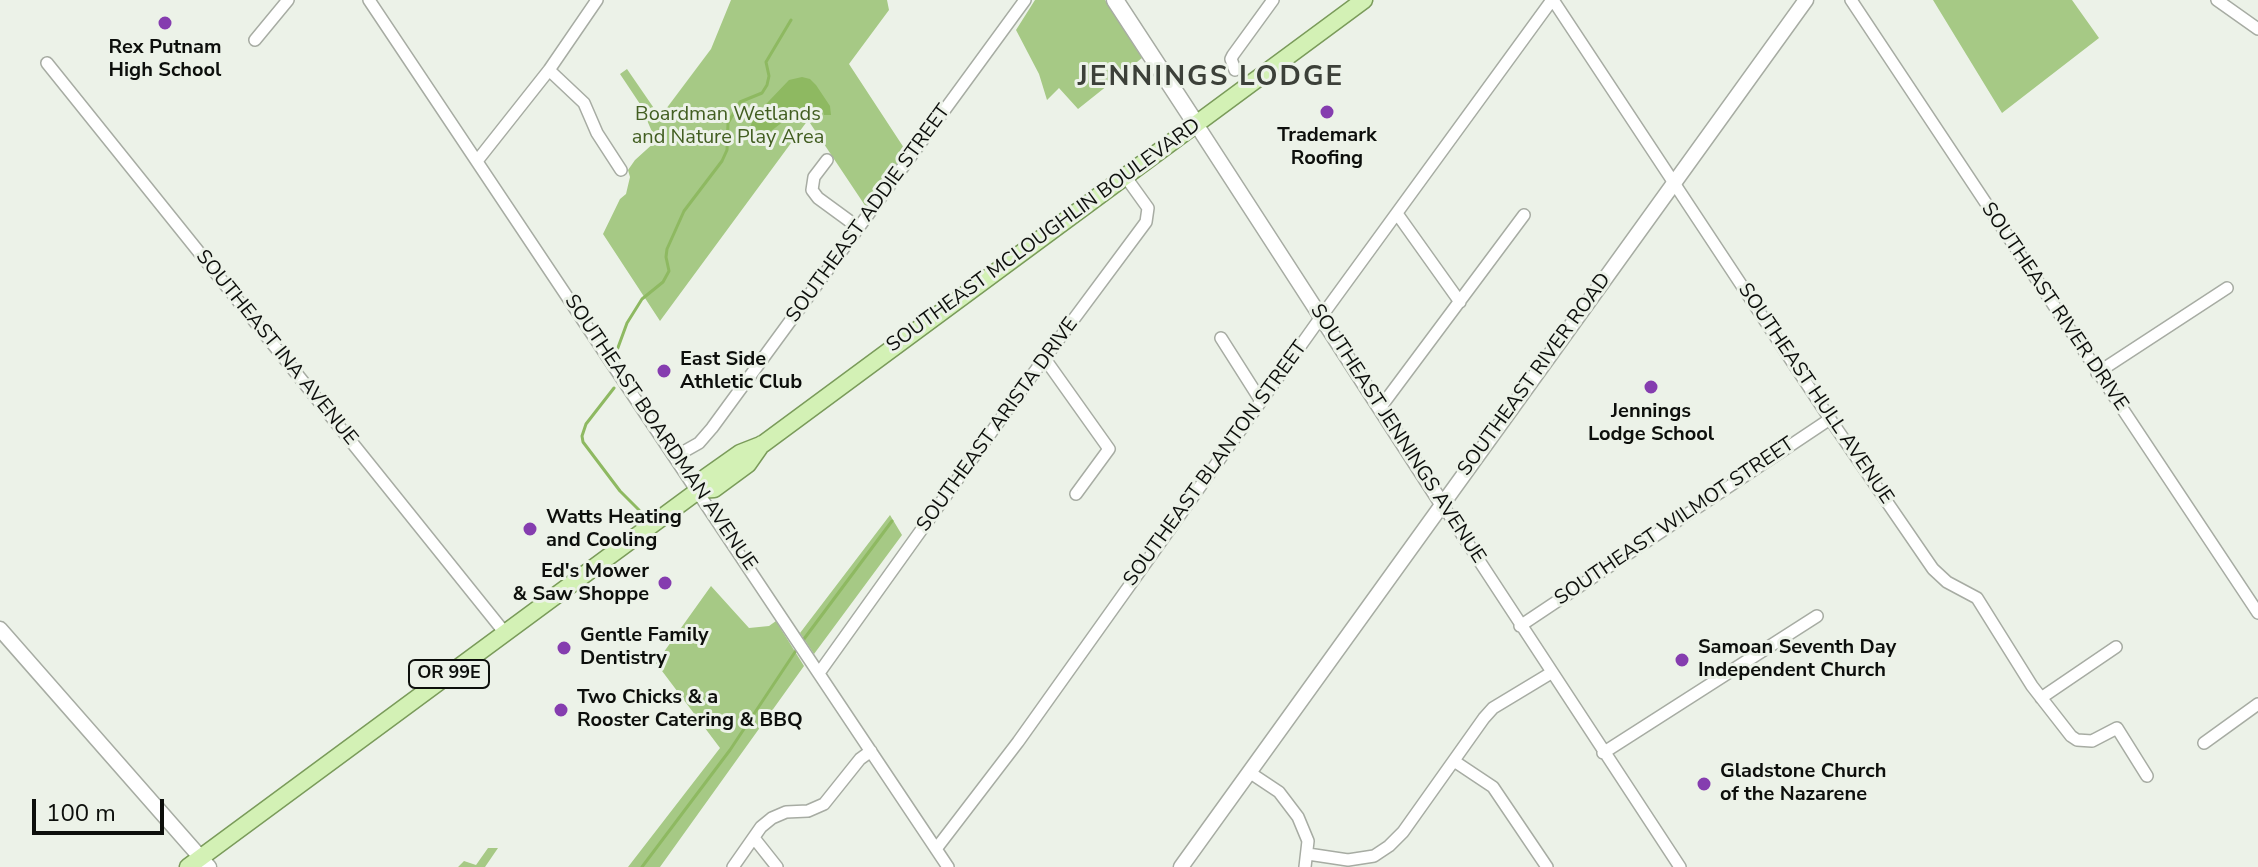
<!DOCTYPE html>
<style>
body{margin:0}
#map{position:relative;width:2258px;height:867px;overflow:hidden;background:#ecf2e8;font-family:"Nunito Sans",sans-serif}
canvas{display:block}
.scale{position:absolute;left:32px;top:799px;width:132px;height:36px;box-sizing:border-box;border:4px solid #0d0f0c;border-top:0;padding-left:10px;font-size:24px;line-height:28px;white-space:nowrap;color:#0d0f0c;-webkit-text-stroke:6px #ecf2e8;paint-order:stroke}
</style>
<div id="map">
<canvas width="2258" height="867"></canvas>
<div class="scale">100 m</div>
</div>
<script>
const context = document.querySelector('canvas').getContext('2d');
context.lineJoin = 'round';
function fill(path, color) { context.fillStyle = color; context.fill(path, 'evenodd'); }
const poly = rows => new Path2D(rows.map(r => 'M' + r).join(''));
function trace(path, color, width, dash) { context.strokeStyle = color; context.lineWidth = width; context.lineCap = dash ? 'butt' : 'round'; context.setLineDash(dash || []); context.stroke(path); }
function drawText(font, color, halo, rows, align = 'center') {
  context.font = font + ' "Nunito Sans",sans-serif'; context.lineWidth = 6; context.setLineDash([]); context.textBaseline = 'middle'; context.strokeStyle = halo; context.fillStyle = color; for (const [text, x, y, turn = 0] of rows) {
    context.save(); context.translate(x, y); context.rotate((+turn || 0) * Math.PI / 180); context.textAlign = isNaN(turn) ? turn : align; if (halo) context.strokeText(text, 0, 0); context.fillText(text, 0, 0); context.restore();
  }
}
const green = poly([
 [731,0,887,0,889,10,849,64,906,151,866,207,808,120,660,321,603,234,620,199,626,194,630,177,628,170,635,160,656,141,640,104,620,74,627,69,660,117,711,49],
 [1035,0,1105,0,1142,58,1078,109,1059,88,1047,100,1039,74,1016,30],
 [1933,0,2072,0,2099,38,2002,113],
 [890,515,902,535,814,654,800,633],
 [711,586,749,628,769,626,776,621,804,666,660,867,628,867,720,748,656,663],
 [488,848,498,848,485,867,458,867,464,861,476,865]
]);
const water = poly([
 [802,77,810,79,816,85,830,106,831,115,824,115,823,111,814,107,798,110,766,135,752,136,749,130,752,122,768,102,789,80]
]);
const stream = poly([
 [616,353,627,323,642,299,663,282,669,271,666,257,667,249,684,211,722,161,727,150,728,123,740,102,762,93,767,85,769,76,766,62,791,20],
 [614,388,586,424,582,436,583,442,620,491,639,510],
 [801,643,892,521],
 [642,867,730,750,797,649]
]);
const minor = poly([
 [369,0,948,867],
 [1553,0,1830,419,1933,569,1947,582,1977,598,2032,686,2071,736,2077,740,2092,741,2117,728,2147,776],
 [1851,0,2258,613],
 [2217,0,2258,29],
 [255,40,288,0],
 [47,63,505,633],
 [549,70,584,103,597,133,621,170],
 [1235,70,1231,59,1233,55,1273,0],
 [827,160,814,177,812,190,818,198,859,228],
 [477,161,549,70,597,0],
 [1398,215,1460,302],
 [1221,338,1261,401],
 [1045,359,1109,449,1076,494],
 [2097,373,2227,288],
 [1380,408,1524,215],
 [676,456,699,443,712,428,1025,0],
 [1442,504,1680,867],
 [1520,626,1830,419],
 [819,673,1030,378,1146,222,1148,208,1125,176],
 [2041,698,2116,647],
 [2204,743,2258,704],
 [1603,753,1817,616],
 [1454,761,1493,787,1547,867],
 [1249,772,1279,792,1298,817,1308,841,1305,867],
 [754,838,777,867],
 [936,849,1018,742,1321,317,1552,0],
 [1308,854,1348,860,1374,856,1389,846,1403,832,1484,718,1493,708,1551,673],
 [733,867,761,827,772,818,786,812,808,811,824,804,860,759,871,751]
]);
const tertiary = poly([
 [1196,124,1442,504],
 [0,629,209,867],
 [1181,867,1806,0]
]);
const secondary = poly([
 [1115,0,1196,124]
]);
const primary = poly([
 [699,490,714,489,748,464,762,444],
 [188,867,699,490,706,477,740,453,763,444,1364,0]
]);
const markers = [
 [165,23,8,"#853daf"],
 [1327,112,8,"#853daf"],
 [664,371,8,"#853daf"],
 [1651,387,8,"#853daf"],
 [530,529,8,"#853daf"],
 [665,583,8,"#853daf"],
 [564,648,8,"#853daf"],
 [1682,660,8,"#853daf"],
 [561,710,8,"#853daf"],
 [1704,784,8,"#853daf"]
];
const shields = [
 [449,674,80]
];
const shieldNames = [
 ["OR 99E",449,674]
];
const poiNames = [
 ["Rex Putnam",165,48,"center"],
 ["High School",165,71,"center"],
 ["Trademark",1327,136,"center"],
 ["Roofing",1327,159,"center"],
 ["East Side",680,360],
 ["Athletic Club",680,383],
 ["Jennings",1651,412,"center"],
 ["Lodge School",1651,435,"center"],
 ["Watts Heating",546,518],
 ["and Cooling",546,541],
 ["Ed's Mower",649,572,"right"],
 ["& Saw Shoppe",649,595,"right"],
 ["Gentle Family",580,636],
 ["Dentistry",580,659],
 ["Samoan Seventh Day",1698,648],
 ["Independent Church",1698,671],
 ["Two Chicks & a",577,698],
 ["Rooster Catering & BBQ",577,721],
 ["Gladstone Church",1720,772],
 ["of the Nazarene",1720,795]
];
const parkNames = [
 ["Boardman Wetlands",728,115],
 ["and Nature Play Area",728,138]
];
const streetNames = [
 ["SOUTHEAST ADDIE STREET",869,214,-54],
 ["SOUTHEAST MCLOUGHLIN BOULEVARD",1044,236,-36],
 ["SOUTHEAST RIVER DRIVE",2054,307,56],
 ["SOUTHEAST INA AVENUE",276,348,51],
 ["SOUTHEAST RIVER ROAD",1535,375,-54],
 ["SOUTHEAST HULL AVENUE",1815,394,56],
 ["SOUTHEAST ARISTA DRIVE",998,425,-54],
 ["SOUTHEAST BOARDMAN AVENUE",660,433,56],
 ["SOUTHEAST JENNINGS AVENUE",1397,434,57],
 ["SOUTHEAST BLANTON STREET",1216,464,-54],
 ["SOUTHEAST WILMOT STREET",1675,522,-34]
];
const districtNames = [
 ["JENNINGS LODGE",1211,78]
];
fill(green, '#a6c985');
fill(water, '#8eb961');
trace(stream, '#8eb961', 3);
trace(minor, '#a7aca3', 14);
trace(tertiary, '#a7aca3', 17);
trace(secondary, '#a7aca3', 19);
trace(primary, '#7a9b5a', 19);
trace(minor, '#fff', 11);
trace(tertiary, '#fff', 14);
trace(secondary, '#fff', 16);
trace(primary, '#d3f1b5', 16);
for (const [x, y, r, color] of markers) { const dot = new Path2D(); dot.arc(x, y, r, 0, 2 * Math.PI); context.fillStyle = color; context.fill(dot); trace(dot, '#ecf2e8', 3); }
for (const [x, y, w] of shields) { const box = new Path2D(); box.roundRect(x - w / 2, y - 14, w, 28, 6); context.fillStyle = '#ecf2e8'; context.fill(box); trace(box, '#0d0f0c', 2); }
drawText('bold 18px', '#0d0f0c', null, shieldNames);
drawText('bold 20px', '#0d0f0c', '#ecf2e8', poiNames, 'left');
drawText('20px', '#425e21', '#ecf2e8', parkNames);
drawText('20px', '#0d0f0c', '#ecf2e8', streetNames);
context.letterSpacing = '2px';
drawText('bold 28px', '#3c4039', '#ecf2e8', districtNames);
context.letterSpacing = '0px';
</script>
